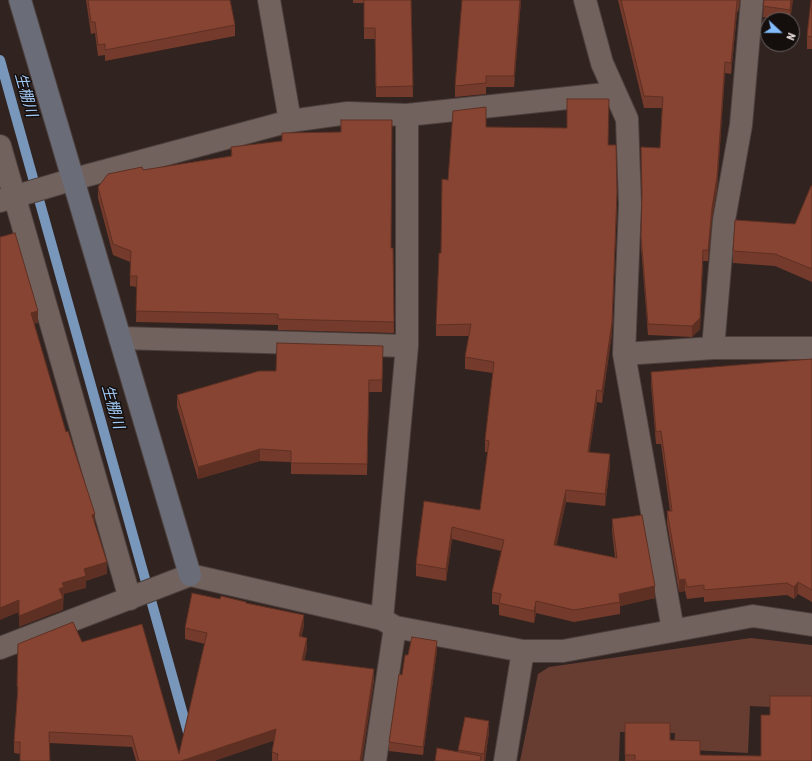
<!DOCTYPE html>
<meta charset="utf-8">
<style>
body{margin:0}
#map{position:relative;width:812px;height:761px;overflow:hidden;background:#312320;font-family:"Roboto Condensed",sans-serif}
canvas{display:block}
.north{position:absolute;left:760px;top:12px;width:40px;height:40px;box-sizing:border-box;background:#140e0d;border:1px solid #6c6463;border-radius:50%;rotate:112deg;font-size:11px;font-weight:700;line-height:16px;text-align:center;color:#efe6e3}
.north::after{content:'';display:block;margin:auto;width:14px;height:18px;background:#83bcfb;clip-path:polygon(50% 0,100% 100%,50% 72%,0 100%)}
</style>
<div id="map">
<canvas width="812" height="761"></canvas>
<div class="north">N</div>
</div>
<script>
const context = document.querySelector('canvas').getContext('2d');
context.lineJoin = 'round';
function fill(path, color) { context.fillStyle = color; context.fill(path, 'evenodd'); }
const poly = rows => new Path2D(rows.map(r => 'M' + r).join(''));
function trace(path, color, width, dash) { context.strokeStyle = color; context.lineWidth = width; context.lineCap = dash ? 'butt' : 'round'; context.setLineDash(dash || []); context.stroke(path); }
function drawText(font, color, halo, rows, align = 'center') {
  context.font = font + ' "Roboto Condensed","Noto Sans JP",sans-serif'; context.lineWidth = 3; context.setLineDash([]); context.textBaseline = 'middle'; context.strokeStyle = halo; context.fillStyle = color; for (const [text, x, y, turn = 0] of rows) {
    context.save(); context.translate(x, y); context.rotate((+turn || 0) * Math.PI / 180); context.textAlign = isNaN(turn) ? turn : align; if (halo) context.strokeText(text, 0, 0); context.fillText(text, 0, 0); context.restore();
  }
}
const green = poly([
 [751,638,812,645,812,709,750,706,748,753,674,749,675,733,620,732,619,761,520,761,538,674,549,667]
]);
const stream = poly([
 [0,60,196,761]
]);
const street = poly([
 [585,0,602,63,627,119,630,204,624,354,673,630],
 [407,115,407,346],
 [290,121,348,113,407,115,615,93],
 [0,146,130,599],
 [0,201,74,179,290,121,269,0],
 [120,338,407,346,382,619],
 [713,348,724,220,741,125,752,0],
 [624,354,713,348,812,348],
 [0,648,190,575,382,619,395,627,523,651,563,651,753,616,812,625],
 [375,761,395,627],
 [505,761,523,651]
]);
const secondary = poly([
 [20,0,190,575]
]);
const wall = poly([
 [86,0,230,0,235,25,235,36,105,61,105,55,98,56,95,33,91,34],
 [353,0,411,0,413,97,376,97,375,39,364,39,364,3,353,3],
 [521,0,514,87,486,87,486,94,455,97,455,86],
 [618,0,740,0,738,12,737,12,731,74,725,73,717,189,712,219,708,261,703,261,700,329,692,337,648,335,641,247,642,198,641,147,660,148,662,108,644,108],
 [764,0,793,0,790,20,781,20,763,17],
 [812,0,812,49,807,49,807,36],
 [486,127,608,145,617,204,612,333,602,403,597,402,589,452,610,466,605,506,566,502,556,545,615,558,612,531,612,519,655,598,620,606,620,614,574,622,536,613,534,623,499,615,499,605,492,604,492,592,501,551,452,539,446,581,416,576,416,564,424,501,480,510,488,452,485,452,485,440,493,373,465,369,465,357,469,336,436,336,436,325,441,253,448,180],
 [231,147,391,248,393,248,394,333,278,330,278,325,136,322,137,287,130,286,130,262,113,255,98,198,98,187,143,170,231,156],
 [812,186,812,282,775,266,733,263,733,251,795,224],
 [383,358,382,392,369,392,367,475,291,474,291,462,260,461,198,479,177,407,177,395,276,371],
 [812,359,812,602,798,594,794,599,787,595,704,602,704,597,687,599,685,591,679,592,667,523,667,511,670,511,661,444,656,444,651,385,651,372],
 [220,599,246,603,304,626,301,636,307,649,304,660,374,680,362,761,272,761,272,752,274,740,214,761,136,761,132,747,49,743,20,754,14,753,14,742,17,698,17,686,82,642,179,754,205,644,185,639,185,628],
 [437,650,423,755,389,751,389,742,402,675,408,655],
 [625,723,670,740,700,755,812,761,625,761],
 [489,732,485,761,435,761,458,752,458,750]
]);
const shadedWall = poly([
 [520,0,521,0,514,87,514,76],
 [739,0,740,0,738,12],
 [791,0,793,0,790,20,790,10],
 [737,1,737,12,731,74,731,63],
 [725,62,725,73,717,189,712,219,708,261,708,250],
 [617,192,612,333,602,403,602,391],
 [703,250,700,329,692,337,692,326],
 [38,311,38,323,31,325,31,313],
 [597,390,597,402,588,463,588,452],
 [260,449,260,461,198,479,198,467],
 [610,454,610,466,605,506,605,494],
 [566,490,566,502,554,557,554,545],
 [95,514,95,526,92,515],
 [452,527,452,539,446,581,446,569],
 [107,562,107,574,86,581,86,588,64,594,63,610,19,627,19,616,59,589,62,583,84,569],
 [685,579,685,591,679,592,679,580],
 [798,582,798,594,794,599,794,587],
 [655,586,655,598,620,606,619,594],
 [19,600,19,612,0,620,0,608],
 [536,601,536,613,534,623,534,611],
 [304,615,304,626,299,647,299,636],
 [307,638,307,649,302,671,302,660],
 [437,641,437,650,423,755,423,747],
 [374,669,374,680,362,761,360,761],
 [489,721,489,732,485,761,484,761,484,754],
 [276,729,276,740,214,761,181,761]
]);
const building = poly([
 [88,0,230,0,235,25,105,50,105,44,98,45,95,22,91,22,88,0],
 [364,0,411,0,413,86,376,87,375,28,364,28,364,0],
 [462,0,520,0,514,76,486,76,486,83,455,86,462,0],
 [621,0,739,0,738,1,737,1,731,63,725,62,717,177,712,208,708,250,703,250,700,318,692,326,648,324,641,236,642,193,641,147,660,148,663,97,644,96,621,0],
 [764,0,791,0,790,10,763,6,764,0],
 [811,0,812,0,812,37,807,36,811,0],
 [567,99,609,99,608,145,616,145,617,192,612,322,602,391,597,390,588,452,610,454,605,494,566,490,554,545,617,558,612,519,642,515,655,586,619,594,620,602,574,610,536,601,534,611,499,603,501,594,492,592,504,540,452,527,446,569,416,564,424,501,480,510,489,441,485,440,494,362,465,357,471,324,436,325,439,253,441,253,442,179,448,180,453,111,486,107,486,127,567,128,567,99],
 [341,120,392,120,391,248,393,248,394,322,278,319,278,314,136,311,137,276,130,276,131,251,113,244,98,187,108,174,142,167,143,170,232,156,231,147,282,141,282,133,341,132,341,120],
 [811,186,812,186,812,269,775,254,733,251,735,220,795,224,811,186],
 [15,233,38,311,31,313,66,432,68,431,95,514,92,515,107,562,84,569,86,576,62,583,64,587,59,589,63,598,19,616,19,600,0,608,0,237,15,233],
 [277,343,383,346,382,380,369,380,367,464,291,463,291,451,260,449,198,467,177,395,259,371,276,371,277,343],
 [812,359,812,590,798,582,794,587,787,583,704,590,704,585,687,587,685,579,679,580,667,511,672,511,661,431,656,432,651,372,812,359],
 [192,593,220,599,221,596,246,602,246,603,304,615,299,636,307,638,302,660,374,669,360,761,277,761,278,754,272,752,276,729,181,761,139,761,132,736,49,732,50,761,20,761,20,742,14,742,18,687,17,686,18,644,73,622,82,642,142,624,179,754,207,633,185,628,192,593],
 [412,637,437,641,423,747,389,742,399,674,402,675,405,655,408,655,412,637],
 [770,696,812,696,812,761,635,761,635,755,625,755,625,723,670,723,670,740,700,741,700,755,761,756,761,715,770,715,770,696],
 [465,717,489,721,484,754,458,750,465,717],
 [437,748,481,756,480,761,435,761,437,748]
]);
const waterNames = [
 ["生棚川",25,95,74],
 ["生棚川",112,407,74]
];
fill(green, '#673d32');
trace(stream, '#7897ba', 10);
trace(street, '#4c403d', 24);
trace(secondary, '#4c403d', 24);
trace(street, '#72625e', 22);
trace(secondary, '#6a6c78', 22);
fill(wall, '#743a2b');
fill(shadedWall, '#5e3023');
fill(building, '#874432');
trace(building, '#5e3023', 1);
drawText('italic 15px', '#a4ccf8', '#140e0d', waterNames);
</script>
